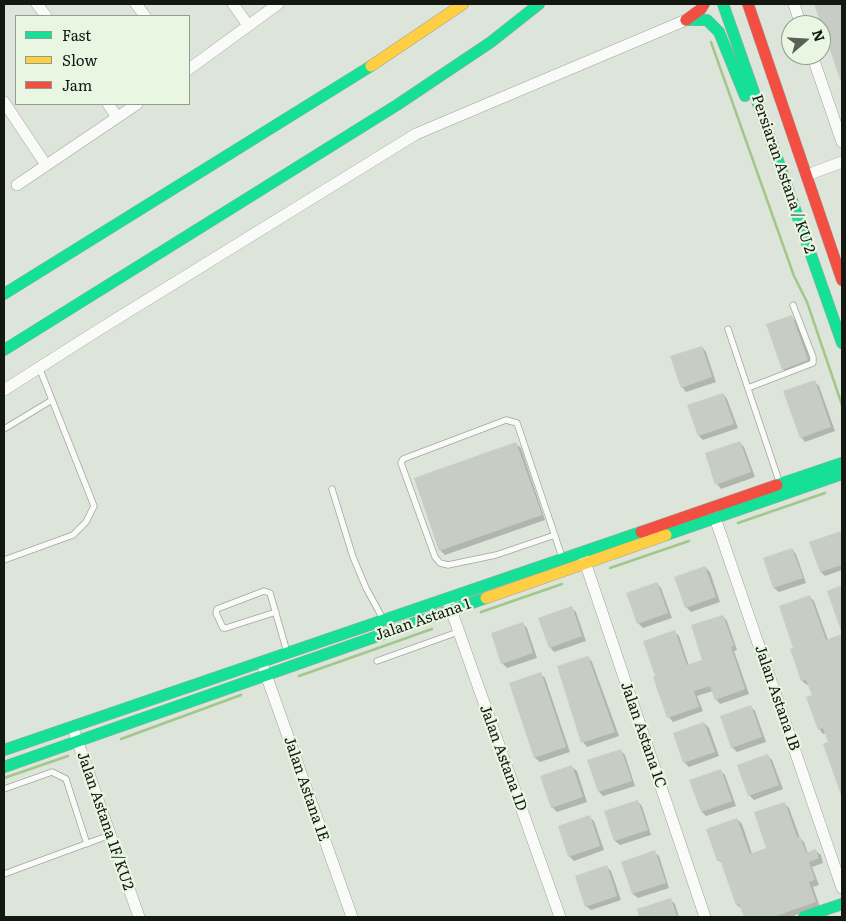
<!DOCTYPE html>
<style>
body{margin:0}
#map{position:relative;width:846px;height:921px;overflow:hidden;background:#dde4da;font-family:Literata,serif}
canvas{display:block}
.frame{position:absolute;inset:0;border:5px solid #131811;pointer-events:none}
.legend{position:absolute;left:15px;top:15px;width:175px;height:90px;box-sizing:border-box;background:#e9f6e2;border:1px solid #939d8e;margin:0;padding:6px 9px;list-style:none;font-size:15px;color:#131811}
.legend li{display:flex;align-items:center;gap:10px;height:25px}
.legend b{width:25px;border:1px solid #939d8e}
.north{position:absolute;left:781px;top:15px;width:50px;height:50px;box-sizing:border-box;background:#e9f6e2;border:1px solid #939d8e;border-radius:50%;rotate:71deg;font-size:14px;font-weight:700;line-height:20px;text-align:center;color:#131811}
.north::after{content:'';display:block;margin:auto;width:18px;height:22px;background:#5a5f57;clip-path:polygon(50% 0,100% 100%,50% 72%,0 100%)}
</style>
<div id="map">
<canvas width="846" height="921"></canvas>
<div class="frame"></div>
<ul class="legend">
<li><b style="height:6px;background:#16e098"></b>Fast</li>
<li><b style="height:6px;background:#ffcf43"></b>Slow</li>
<li><b style="height:6px;background:#f24e42"></b>Jam</li>
</ul>
<div class="north">N</div>
</div>
<script>
const context = document.querySelector('canvas').getContext('2d');
context.lineJoin = 'round';
function fill(path, color) { context.fillStyle = color; context.fill(path, 'evenodd'); }
const poly = rows => new Path2D(rows.map(r => 'M' + r).join(''));
function trace(path, color, width, dash) { context.strokeStyle = color; context.lineWidth = width; context.lineCap = dash ? 'butt' : 'round'; context.setLineDash(dash || []); context.stroke(path); }
function drawText(font, color, halo, rows, align = 'center') {
  context.font = font + ' Literata,serif'; context.lineWidth = 4.5; context.setLineDash([]); context.textBaseline = 'middle'; context.strokeStyle = halo; context.fillStyle = color; for (const [text, x, y, turn = 0] of rows) {
    context.save(); context.translate(x, y); context.rotate((+turn || 0) * Math.PI / 180); context.textAlign = isNaN(turn) ? turn : align; if (halo) context.strokeText(text, 0, 0); context.fillText(text, 0, 0); context.restore();
  }
}
const shadow = poly([
 [815,4,842,4,842,82],
 [791,316,796,321,812,364,787,374,783,369],
 [702,347,706,352,716,382,686,392,682,387],
 [814,381,819,386,835,431,805,442,801,437],
 [723,394,727,399,738,428,703,440,699,436],
 [740,443,744,447,755,477,721,489,717,484],
 [516,444,521,448,545,520,445,555,440,550],
 [840,533,842,535,842,570,825,576,821,572],
 [792,549,796,554,806,583,779,592,774,588,764,559],
 [705,567,710,572,720,602,691,612,686,607],
 [657,583,661,588,672,618,643,628,638,623],
 [810,597,814,601,828,640,842,636,842,795,825,745,829,743,826,733,823,734,819,729,813,696,809,684,807,685,802,681,794,649],
 [571,608,576,612,586,641,554,652,550,647],
 [723,616,727,621,737,650,734,651,749,694,720,704,716,699,713,691,697,696,703,711,673,722,669,717,674,632,679,636,689,666,704,660],
 [522,623,527,628,537,658,507,668,502,663],
 [588,657,592,662,619,736,587,747,583,742],
 [540,673,545,678,570,752,540,762,535,758],
 [751,707,755,711,766,742,737,752,732,747],
 [704,723,709,728,719,756,689,767,684,762],
 [620,750,625,755,635,786,603,796,599,792],
 [768,756,772,760,783,789,754,800,749,795],
 [572,767,577,771,587,802,557,812,552,807],
 [721,771,725,775,736,806,706,816,702,812],
 [637,801,642,806,651,835,620,845,615,841,606,812],
 [784,803,789,808,800,838,804,842,808,854,816,851,821,855,823,863,812,867,819,885,813,887,820,907,790,917,745,917,742,909,737,905,723,864,718,860,737,819,742,824,752,854,768,849],
 [589,817,594,821,604,850,574,861,569,856],
 [654,852,659,856,669,888,638,898,633,894,623,862],
 [606,866,611,871,621,900,591,910,586,906],
 [670,899,675,904,679,917,641,917,638,910]
]);
const stream = poly([
 [711,42,794,276,807,302,842,405],
 [738,523,825,493],
 [610,568,689,541],
 [481,612,562,584],
 [299,676,432,629],
 [121,739,241,695],
 [4,778,68,756]
]);
const building = poly([
 [814,4,842,4,842,82,841,82],
 [792,315,808,360,782,370,766,324],
 [702,346,712,377,681,388,670,356],
 [815,380,831,427,800,438,783,391],
 [723,393,734,424,698,436,687,405],
 [740,441,751,472,715,485,705,453],
 [516,442,542,515,439,551,414,478],
 [841,531,842,536,842,565,820,572,809,542],
 [792,548,803,578,773,588,763,558],
 [705,566,716,597,685,608,674,577],
 [657,582,668,613,637,624,626,593],
 [842,585,842,630,841,631,827,591],
 [810,595,826,640,842,634,841,795,823,744,828,742,823,728,818,730,806,697,812,695,806,680,801,681,790,649,793,648,779,606],
 [572,606,582,636,549,648,538,618],
 [723,615,734,646,731,647,745,689,715,700,710,686,694,691,699,707,667,718,653,677,655,676,643,641,675,630,687,665,702,660,691,625],
 [523,622,533,653,501,664,491,633],
 [588,656,615,732,581,743,557,666],
 [541,672,566,747,534,758,509,683],
 [751,705,762,737,731,748,720,716],
 [704,722,715,752,683,763,673,733],
 [621,749,632,781,598,792,587,760],
 [768,754,779,785,748,796,737,765],
 [572,765,583,797,551,808,540,776],
 [721,769,732,801,701,812,689,780],
 [638,800,648,830,614,841,604,811],
 [785,802,797,837,800,836,806,853,816,849,819,858,809,862,815,880,809,882,816,902,773,917,744,917,739,904,736,905,720,860,717,861,706,829,737,818,750,854,766,848,754,812],
 [590,815,600,846,568,857,558,826],
 [655,850,666,883,632,894,621,862],
 [607,865,617,896,585,907,575,876],
 [671,898,677,917,639,917,637,909]
]);
const lane = poly([
 [728,329,780,484],
 [748,388,813,363,813,357,793,305],
 [4,429,52,400],
 [332,489,353,557,366,588,383,619],
 [555,535,496,555,448,565,440,563,435,557,401,463,403,459,506,420,517,423,562,557],
 [4,560,73,535,86,522,94,506,39,367],
 [276,612,226,628,223,628,216,613,217,609,264,591,270,593,287,652],
 [377,661,458,632],
 [4,789,52,772,66,779,87,844],
 [4,874,110,835]
]);
const street = poly([
 [37,4,46,16],
 [136,4,145,16],
 [233,4,248,25],
 [794,4,801,25],
 [812,55,842,142],
 [189,69,278,4],
 [4,102,46,165],
 [108,104,117,117],
 [807,175,842,162],
 [17,185,137,104],
 [4,390,100,329,416,134,686,20],
 [713,512,842,888],
 [583,556,705,917],
 [449,604,560,917],
 [264,669,352,917],
 [75,734,139,917]
]);
const fast = poly([
 [723,4,842,343],
 [686,20,707,20,719,32,745,96],
 [4,294,371,66],
 [4,350,397,105,491,42,539,4],
 [777,485,842,463],
 [666,535,842,474],
 [4,750,641,532],
 [4,767,486,598],
 [804,917,842,904]
]);
const slow = poly([
 [371,66,463,4],
 [486,598,666,535]
]);
const jam = poly([
 [748,4,842,280],
 [686,20,701,9,704,4],
 [641,532,777,485]
]);
const streetNames = [
 ["Persiaran Astana / KU 2",783,174,71],
 ["Jalan Astana 1",423,620,-19],
 ["Jalan Astana 1B",777,698,71],
 ["Jalan Astana 1C",643,735,71],
 ["Jalan Astana 1D",503,758,70],
 ["Jalan Astana 1E",306,789,71],
 ["Jalan Astana 1F/KU2",105,821,71]
];
fill(shadow, '#0003');
trace(stream, '#a1c78b', 2.5);
fill(building, '#c7cdc5');
trace(lane, '#a0a69f', 7);
trace(street, '#a0a69f', 12);
trace(fast, '#a0a69f', 12);
trace(slow, '#a0a69f', 12);
trace(jam, '#a0a69f', 12);
trace(lane, '#fafbf9', 5.5);
trace(street, '#fafbf9', 11);
trace(fast, '#16e098', 11);
trace(slow, '#ffcf43', 11);
trace(jam, '#f24e42', 11);
drawText('15px', '#131811', '#e9f6e2', streetNames);
</script>
